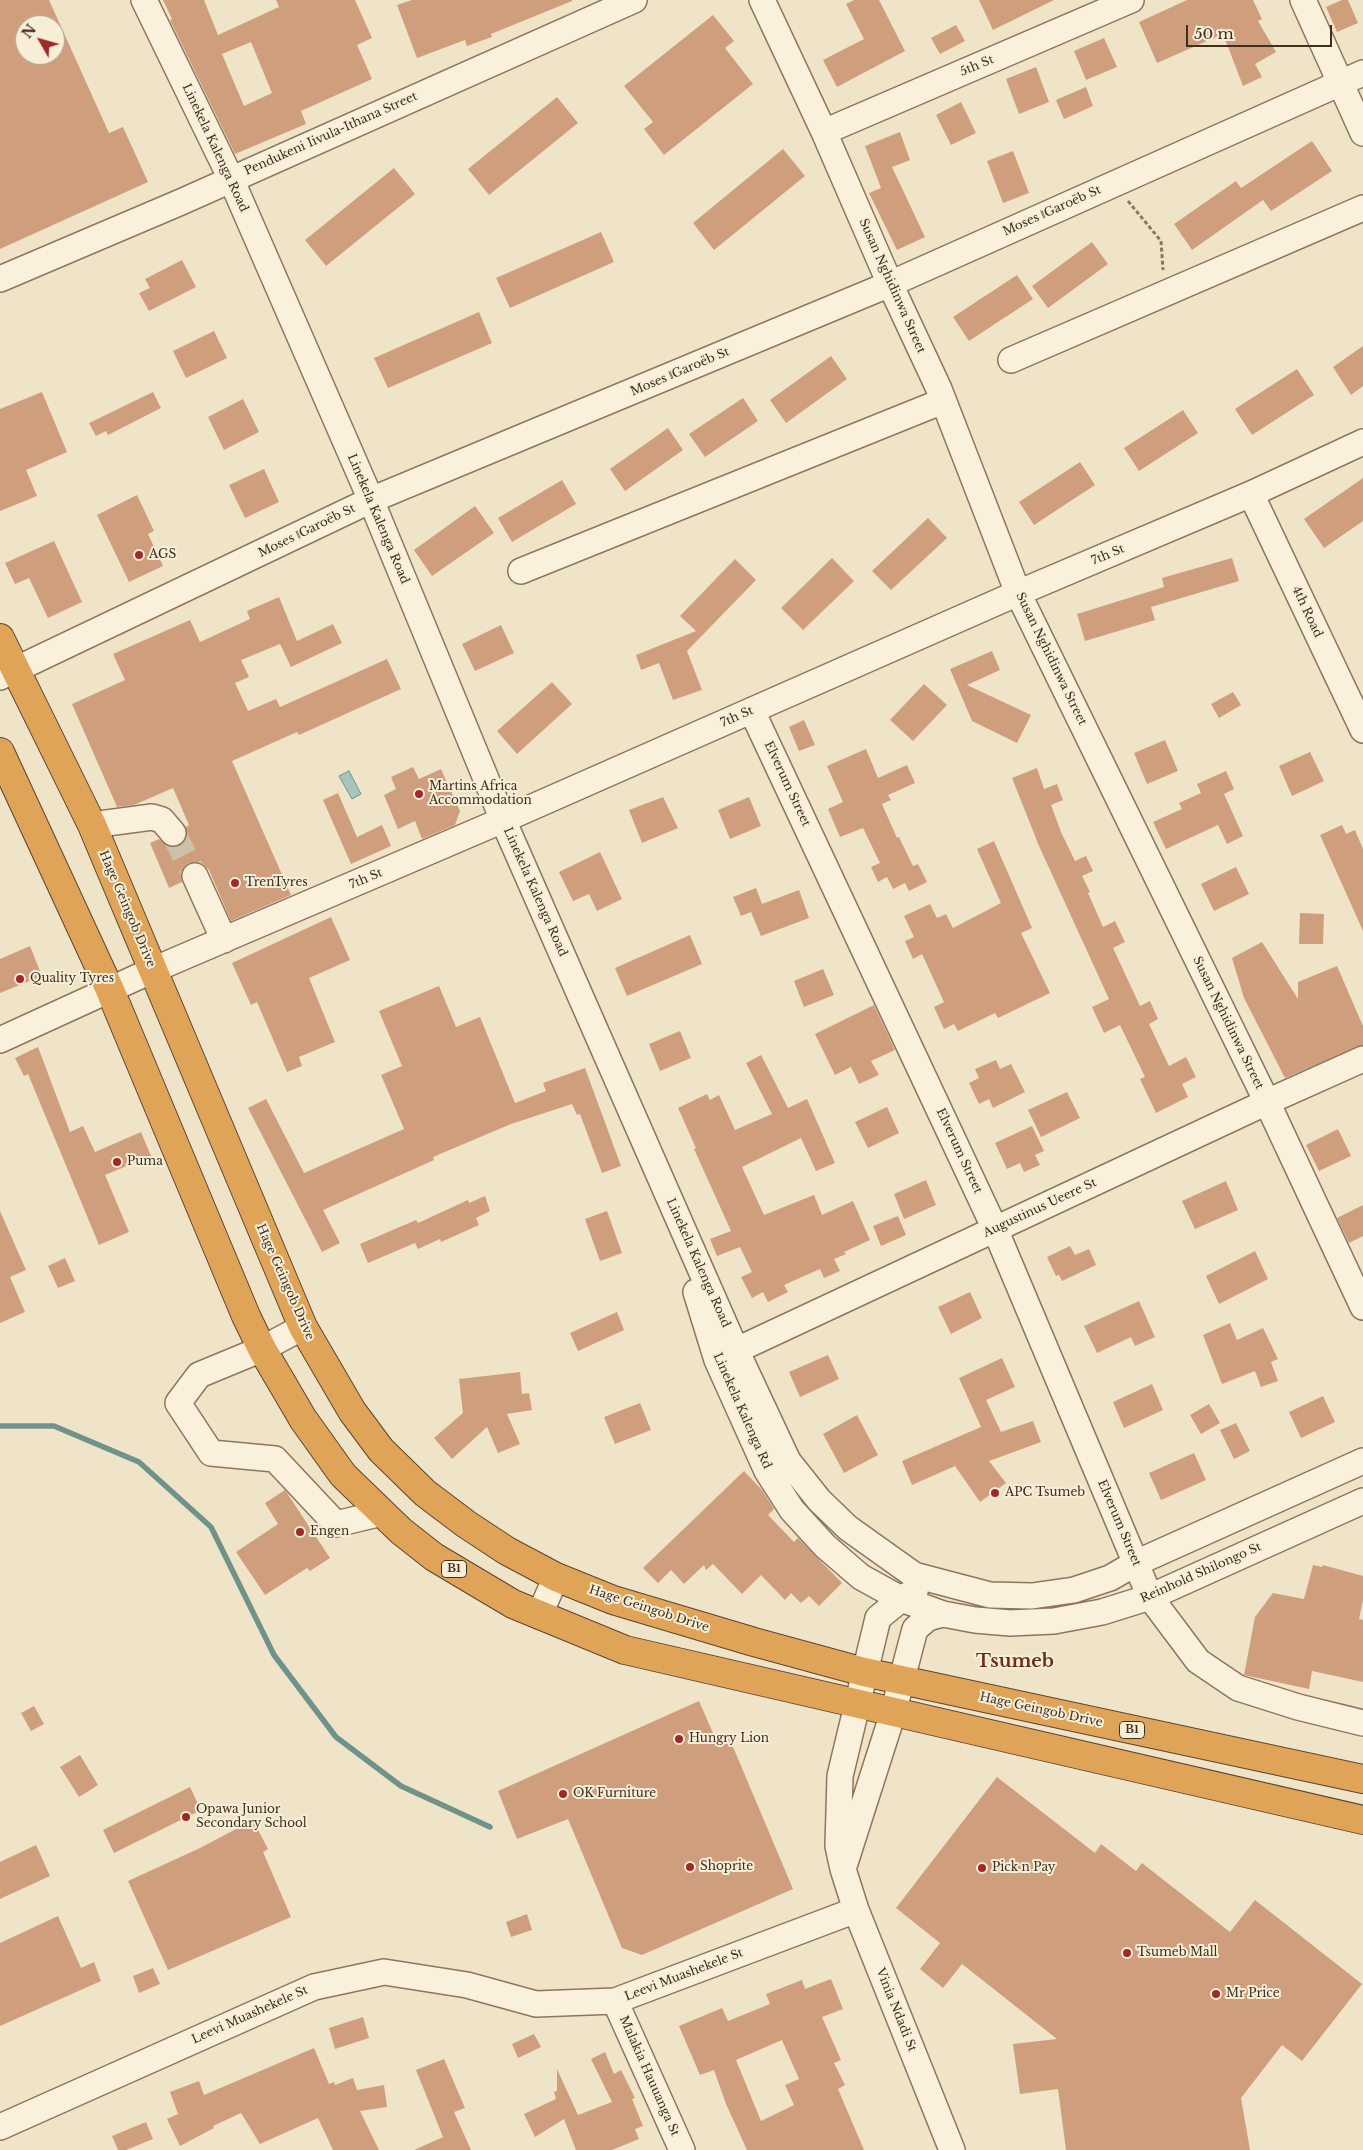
<!DOCTYPE html>
<meta charset="utf-8">
<style>
body{margin:0}
#map{position:relative;width:1363px;height:2150px;overflow:hidden;background:#f0e4c8;font-family:"Libre Baskerville",serif}
canvas{display:block}
.north{position:absolute;left:15px;top:15px;width:50px;height:50px;box-sizing:border-box;background:#f7eed8;border:1px solid #ada18e;border-radius:50%;rotate:308deg;font-size:14px;font-weight:700;line-height:20px;text-align:center;color:#3d2e20}
.north::after{content:'';display:block;margin:auto;width:18px;height:22px;background:#9e2a2b;clip-path:polygon(50% 0,100% 100%,50% 72%,0 100%)}
.scale{position:absolute;left:1186px;top:25px;width:146px;height:22px;box-sizing:border-box;border:2px solid #3d2e20;border-top:0;padding-left:6px;font-size:15px;line-height:18px;white-space:nowrap;color:#3d2e20;-webkit-text-stroke:4px #f7eed8;paint-order:stroke}
</style>
<div id="map">
<canvas width="1363" height="2150"></canvas>
<div class="north">N</div>
<div class="scale">50 m</div>
</div>
<script>
const context = document.querySelector('canvas').getContext('2d');
context.lineJoin = 'round';
function fill(path, color) { context.fillStyle = color; context.fill(path, 'evenodd'); }
const poly = rows => new Path2D(rows.map(r => 'M' + r).join(''));
function trace(path, color, width, dash) { context.strokeStyle = color; context.lineWidth = width; context.lineCap = dash ? 'butt' : 'round'; context.setLineDash(dash || []); context.stroke(path); }
function drawText(font, color, halo, rows, align = 'center') {
  context.font = font + ' "Libre Baskerville",serif'; context.lineWidth = 4; context.setLineDash([]); context.textBaseline = 'middle'; context.strokeStyle = halo; context.fillStyle = color; for (const [text, x, y, turn = 0] of rows) {
    context.save(); context.translate(x, y); context.rotate((+turn || 0) * Math.PI / 180); context.textAlign = isNaN(turn) ? turn : align; if (halo) context.strokeText(text, 0, 0); context.fillText(text, 0, 0); context.restore();
  }
}
const water = poly([
 [349,771,361,794,352,799,339,776,349,771]
]);
const stream = poly([
 [0,1426,54,1426,139,1462,211,1527,274,1655,336,1737,401,1786,490,1827]
]);
const building = poly([
 [0,0,49,0,109,133,123,127,148,182,0,249],
 [25,25,55,25,55,55,25,55],
 [163,0,204,0,218,35,279,7,276,0,355,0,372,38,357,45,372,79,301,111,306,124,235,154,170,20,172,19],
 [251,42,272,93,244,106,222,54],
 [412,0,572,0,572,1,491,34,492,37,467,46,465,40,417,58,397,5],
 [854,0,879,0,905,51,837,87,823,60,864,39,846,4],
 [979,0,1054,0,993,30],
 [1187,0,1253,0,1262,19,1258,21,1276,52,1255,64,1262,77,1243,86,1223,34,1157,63,1139,22],
 [1342,0,1348,0,1358,23,1337,32,1326,7],
 [713,15,734,41,725,48,753,84,664,155,644,129,653,122,624,86],
 [956,25,965,41,940,54,931,38],
 [1104,38,1117,67,1086,80,1074,51],
 [1036,67,1049,102,1019,114,1006,79],
 [1086,87,1093,106,1064,119,1056,100],
 [557,97,578,123,489,195,468,169],
 [961,102,976,133,951,145,936,115],
 [900,132,910,160,892,167,925,237,897,250,869,193,881,188,865,146],
 [1312,141,1332,171,1271,211,1263,200,1192,250,1174,224,1236,181,1241,188],
 [783,149,805,176,714,250,693,223],
 [1013,151,1029,193,1003,203,987,161],
 [394,168,415,194,326,266,305,240],
 [601,232,614,262,510,308,496,278],
 [1092,242,1108,264,1048,308,1032,286],
 [182,260,196,287,149,311,139,293,150,288,145,279],
 [1017,275,1033,299,969,341,953,317],
 [479,312,492,343,388,388,374,358],
 [214,331,227,358,186,378,173,351],
 [1363,346,1363,386,1351,395,1333,367],
 [831,356,847,379,786,423,770,400],
 [1297,369,1314,395,1252,435,1235,409],
 [42,392,67,452,26,470,37,496,0,511,0,409],
 [153,392,161,408,108,435,106,431,96,436,89,423],
 [743,398,758,421,705,457,689,434],
 [243,399,259,432,224,450,208,417],
 [1183,410,1198,433,1139,471,1124,448],
 [668,428,683,450,625,491,610,469],
 [1080,462,1095,485,1034,525,1019,502],
 [264,469,279,502,245,518,229,485],
 [1363,478,1363,521,1324,548,1304,519],
 [562,480,576,504,512,542,498,518],
 [137,495,154,531,148,534,163,566,129,582,97,515],
 [475,506,494,533,432,576,414,550],
 [928,518,947,538,891,590,872,571],
 [54,541,82,602,48,618,29,578,15,584,5,563],
 [832,558,854,581,803,630,781,608],
 [1232,558,1239,581,1151,607,1155,620,1085,641,1077,614,1164,587,1162,578],
 [735,559,756,580,687,651,702,690,673,700,659,663,641,670,636,655,696,631,680,616],
 [279,597,297,641,333,624,342,643,291,667,280,644,241,660,249,677,235,683,248,711,276,699,280,707,387,659,401,689,299,735,297,732,232,761,291,895,231,921,209,870,203,864,196,862,189,863,184,867,181,874,182,882,169,888,150,843,159,839,168,846,175,847,182,844,186,838,186,827,189,825,173,788,134,805,117,807,72,704,125,680,113,654,190,620,200,642,250,619,247,611],
 [501,625,514,653,475,671,462,644],
 [992,651,1000,670,967,685,1031,715,1017,743,972,721,950,669],
 [552,682,572,704,517,754,497,731],
 [924,684,947,705,913,741,890,720],
 [1233,692,1241,705,1219,718,1211,704],
 [804,720,815,745,799,751,789,727],
 [1165,740,1178,771,1147,784,1134,753],
 [866,749,878,778,907,765,915,783,888,795,891,800,882,804,897,838,899,837,913,866,918,864,927,882,909,891,905,883,893,889,887,877,878,882,871,867,880,863,863,828,840,837,828,809,843,802,827,766],
 [1310,752,1324,781,1292,796,1279,766],
 [413,767,419,779,441,769,460,811,455,825,422,839,415,821,398,829,384,795,396,789,391,777],
 [1037,768,1044,789,1057,784,1063,800,1051,805,1061,832,1075,861,1086,856,1093,871,1082,876,1090,892,1088,893,1103,927,1115,921,1125,942,1113,948,1140,1006,1150,1001,1158,1019,1149,1024,1169,1066,1186,1057,1196,1077,1182,1084,1188,1097,1156,1113,1140,1079,1145,1077,1120,1025,1104,1033,1092,1007,1109,999,1039,846,1012,778],
 [1226,771,1234,789,1224,794,1243,836,1227,844,1218,825,1166,849,1153,822,1182,809,1179,803,1201,793,1197,784],
 [338,793,357,837,382,825,391,846,351,864,323,800],
 [663,797,678,828,642,843,629,810],
 [749,797,761,826,730,839,718,810],
 [1342,825,1346,834,1355,830,1363,849,1363,931,1320,835],
 [994,841,1032,928,1021,933,1050,993,998,1018,995,1013,958,1031,954,1024,944,1029,934,1007,944,1002,922,954,913,959,905,941,914,937,904,916,930,904,937,918,946,914,953,928,1001,903,977,849],
 [600,852,622,899,597,911,589,894,573,901,559,872],
 [1236,867,1249,894,1214,911,1201,884],
 [756,888,762,904,799,890,809,918,761,936,751,912,741,916,733,897],
 [1300,913,1324,914,1323,944,1299,944],
 [331,917,350,960,309,978,335,1042,299,1057,302,1066,287,1072,257,1002,251,1005,232,963],
 [690,935,702,964,627,996,615,968],
 [1262,942,1298,999,1298,982,1337,966,1363,1026,1363,1045,1285,1078,1244,998,1232,958],
 [30,946,42,976,0,993,0,959],
 [823,969,834,995,804,1007,794,981],
 [439,986,456,1027,480,1017,515,1103,546,1091,543,1083,585,1068,621,1166,602,1173,580,1114,577,1115,572,1104,511,1124,433,1157,434,1160,323,1210,340,1243,322,1252,248,1108,266,1099,304,1173,404,1129,381,1075,402,1066,379,1011],
 [874,1005,895,1050,871,1061,879,1075,859,1084,851,1067,835,1075,815,1034],
 [680,1031,691,1058,660,1071,649,1044],
 [38,1047,70,1132,83,1126,95,1152,141,1132,151,1156,105,1175,129,1232,99,1245,28,1074,24,1076,15,1058],
 [761,1055,788,1108,807,1099,835,1163,816,1171,801,1138,742,1167,764,1215,814,1195,822,1215,853,1201,870,1240,844,1252,846,1254,834,1259,840,1271,824,1278,820,1269,784,1285,788,1292,768,1302,763,1292,752,1298,741,1277,752,1272,740,1247,717,1256,710,1239,731,1231,694,1149,696,1148,678,1108,707,1094,710,1100,719,1095,735,1130,772,1114,746,1063],
 [996,1060,1000,1069,1011,1064,1025,1092,993,1108,989,1099,979,1104,969,1083,979,1078,975,1069],
 [1067,1092,1080,1118,1041,1137,1028,1110],
 [887,1107,899,1133,868,1148,855,1122],
 [1032,1126,1044,1151,1035,1155,1040,1165,1024,1172,1020,1163,1007,1169,995,1143],
 [1338,1129,1351,1156,1319,1171,1306,1145],
 [926,1180,936,1205,904,1219,894,1194],
 [1226,1181,1238,1210,1195,1229,1182,1201],
 [485,1196,490,1211,476,1218,479,1225,441,1242,440,1239,418,1249,415,1243,368,1263,360,1244,416,1220,418,1223,468,1200,469,1203],
 [1363,1205,1363,1236,1349,1243,1337,1218],
 [0,1211,26,1270,10,1277,25,1312,0,1323],
 [607,1211,622,1253,600,1261,585,1219],
 [898,1216,906,1235,881,1246,873,1226],
 [1070,1246,1075,1255,1089,1249,1096,1265,1062,1281,1059,1275,1056,1276,1047,1257],
 [1255,1251,1268,1279,1219,1304,1206,1276],
 [65,1258,75,1281,58,1288,48,1266],
 [970,1292,982,1318,951,1334,938,1307],
 [1139,1301,1155,1337,1135,1346,1131,1337,1097,1353,1084,1326],
 [617,1312,624,1330,578,1351,570,1333],
 [1230,1323,1237,1340,1263,1328,1278,1359,1271,1362,1278,1381,1261,1387,1255,1371,1222,1384,1203,1335],
 [828,1355,839,1379,800,1397,789,1372],
 [1002,1358,1015,1387,986,1400,1001,1432,1033,1421,1041,1442,989,1461,1006,1483,980,1502,955,1466,912,1485,902,1461,981,1427,959,1378],
 [520,1372,522,1394,529,1393,532,1410,507,1414,520,1444,498,1453,487,1427,452,1459,434,1438,463,1413,459,1379],
 [1152,1384,1163,1410,1124,1428,1113,1402],
 [1323,1396,1335,1422,1301,1438,1289,1412],
 [640,1403,651,1430,615,1444,604,1417],
 [1209,1404,1220,1423,1201,1434,1190,1415],
 [857,1415,878,1455,844,1473,823,1434],
 [1236,1423,1250,1451,1234,1459,1220,1430],
 [1194,1453,1206,1480,1161,1500,1149,1473],
 [744,1471,762,1490,774,1509,768,1515,794,1542,798,1538,842,1583,819,1606,809,1596,801,1603,791,1593,785,1600,761,1575,742,1594,713,1564,706,1570,704,1565,684,1584,671,1570,658,1583,643,1568],
 [285,1490,330,1558,310,1571,307,1568,265,1595,236,1552,278,1524,265,1503],
 [1313,1565,1322,1567,1323,1565,1363,1576,1363,1600,1359,1619,1363,1620,1363,1682,1312,1671,1309,1689,1244,1675,1255,1617,1273,1593,1304,1599],
 [699,1701,716,1740,728,1735,793,1889,642,1955,622,1948,568,1819,517,1839,498,1791],
 [34,1706,44,1724,31,1731,21,1713],
 [80,1755,98,1785,79,1797,60,1767],
 [997,1777,1095,1853,1101,1844,1136,1871,1142,1863,1230,1932,1255,1900,1362,1984,1302,2061,1282,2045,1241,2098,1250,2150,1066,2150,1058,2089,1020,2094,1013,2044,1057,2039,962,1964,943,1988,920,1969,940,1943,896,1908],
 [190,1787,201,1810,114,1853,103,1830],
 [253,1820,268,1849,263,1852,291,1917,168,1970,128,1881,200,1848],
 [36,1845,50,1876,0,1899,0,1862],
 [527,1914,532,1930,511,1937,506,1922],
 [58,1916,81,1968,94,1962,101,1981,0,2026,0,1943],
 [153,1968,160,1984,139,1993,133,1976],
 [831,1979,843,2009,822,2017,841,2060,834,2063,845,2085,838,2089,864,2150,747,2150,726,2104,714,2070,700,2075,679,2026,722,2008,728,2021,770,2004,766,1994,802,1980,805,1989],
 [782,2040,799,2079,785,2085,794,2105,761,2121,736,2060],
 [363,2017,369,2038,335,2049,329,2028],
 [534,2034,541,2047,518,2058,512,2044],
 [314,2048,329,2084,334,2082,335,2085,353,2078,357,2090,384,2085,387,2107,360,2111,379,2150,333,2150,318,2118,260,2144,241,2113,213,2126,214,2128,180,2146,167,2119,178,2114,170,2092,199,2081,204,2095],
 [605,2052,614,2074,621,2070,635,2098,632,2099,643,2126,635,2129,639,2139,612,2150,576,2150,564,2119,535,2137,524,2114,556,2099,554,2092,557,2091,557,2069,578,2115,612,2102,591,2059],
 [444,2059,465,2108,454,2112,471,2150,414,2150,443,2137,416,2070],
 [146,2122,153,2139,126,2150,118,2150,112,2136]
]);
const minorTunnel = poly([
 [173,833,195,876]
]);
const path = poly([
 [1128,201,1161,241,1163,270]
]);
const minor = poly([
 [144,0,231,179,371,500,503,820,736,1350,788,1461,819,1500,848,1528,914,1575,990,1595,1032,1596,1074,1590,1110,1578,1136,1563,1363,1461],
 [762,0,824,132,890,284,939,389,1018,593,1267,1102,1363,1307],
 [1303,0,1363,133],
 [824,132,1131,0],
 [0,279,181,202,634,0],
 [1011,360,1363,208],
 [1251,494,1363,730],
 [521,571,943,401],
 [0,677,371,500,890,284,1363,73],
 [752,711,995,1229,1150,1597,1198,1661,1238,1688,1298,1707,1363,1723],
 [92,825,152,817,162,820,173,833],
 [195,876,224,940],
 [0,1040,153,970,503,820,1018,593,1251,494,1363,442],
 [696,1292,717,1360,767,1471,792,1510,825,1546,861,1577,901,1599,943,1614,975,1620,1010,1623,1054,1621,1102,1612,1150,1597,1363,1501],
 [303,1327,262,1349,199,1375,178,1403,211,1453,275,1459,336,1524,382,1513],
 [722,1357,1267,1102,1363,1059],
 [915,1592,905,1596,878,1618,840,1776,838,1846,843,1869,856,1910,952,2150],
 [539,1616,556,1577],
 [845,1863,893,1713,915,1629,928,1618,943,1614],
 [615,2001,682,2150],
 [0,2127,314,1987,384,1972,467,1985,536,2004,615,2001,856,1910]
]);
const highway = poly([
 [0,638,92,825,303,1327,352,1411,381,1450,425,1493,466,1524,507,1551,556,1577,613,1600,754,1642,864,1672,1363,1779],
 [0,752,110,990,246,1316,262,1349,303,1419,343,1475,401,1531,434,1557,513,1604,625,1650,1363,1820]
]);
const markers = [
 [139,555,5,"#9e2a2b"],
 [419,794,5,"#9e2a2b"],
 [235,883,5,"#9e2a2b"],
 [20,979,5,"#9e2a2b"],
 [117,1162,5,"#9e2a2b"],
 [995,1493,5,"#9e2a2b"],
 [300,1532,5,"#9e2a2b"],
 [679,1739,5,"#9e2a2b"],
 [563,1794,5,"#9e2a2b"],
 [186,1817,5,"#9e2a2b"],
 [690,1867,5,"#9e2a2b"],
 [982,1868,5,"#9e2a2b"],
 [1127,1953,5,"#9e2a2b"],
 [1216,1994,5,"#9e2a2b"]
];
const shields = [
 [454,1569,25],
 [1132,1730,25]
];
const shieldNames = [
 ["B1",454,1569],
 ["B1",1132,1730]
];
const streetNames = [
 ["5th St",977,66,-23],
 ["Pendukeni Iivula-Ithana Street",331,134,-24],
 ["Linekela Kalenga Road",215,148,65],
 ["Moses ǁGaroëb St",1052,211,-24],
 ["Susan Nghidinwa Street",892,286,66],
 ["Moses ǁGaroëb St",680,372,-23],
 ["Linekela Kalenga Road",378,519,67],
 ["Moses ǁGaroëb St",307,531,-26],
 ["7th St",1108,555,-23],
 ["4th Road",1307,612,65],
 ["Susan Nghidinwa Street",1051,659,64],
 ["7th St",737,717,-24],
 ["Elverum Street",787,784,65],
 ["7th St",366,879,-23],
 ["Linekela Kalenga Road",535,892,66],
 ["Hage Geingob Drive",127,909,67],
 ["Susan Nghidinwa Street",1228,1023,64],
 ["Elverum Street",959,1151,65],
 ["Augustinus Ueere St",1040,1208,-25],
 ["Linekela Kalenga Road",698,1263,66],
 ["Hage Geingob Drive",285,1282,66],
 ["Linekela Kalenga Rd",742,1411,66],
 ["Elverum Street",1119,1523,67],
 ["Reinhold Shilongo St",1201,1573,-24],
 ["Hage Geingob Drive",649,1609,18],
 ["Hage Geingob Drive",1041,1710,12],
 ["Leevi Muashekele St",684,1975,-21],
 ["Vinia Ndadi St",896,2010,68],
 ["Leevi Muashekele St",250,2015,-24],
 ["Malakia Hauuanga St",649,2076,66]
];
const poiNames = [
 ["AGS",149,555],
 ["Martins Africa",429,787],
 ["Accommodation",429,801],
 ["TrenTyres",245,883],
 ["Quality Tyres",30,979],
 ["Puma",127,1162],
 ["APC Tsumeb",1005,1493],
 ["Engen",310,1532],
 ["Hungry Lion",689,1739],
 ["OK Furniture",573,1794],
 ["Opawa Junior",196,1810],
 ["Secondary School",196,1824],
 ["Shoprite",700,1867],
 ["Pick n Pay",992,1868],
 ["Tsumeb Mall",1137,1953],
 ["Mr Price",1226,1994]
];
const districtNames = [
 ["Tsumeb",1015,1662]
];
fill(water, '#a9c4bc');
trace(water, '#6f938a', 1);
trace(stream, '#6f938a', 5.5);
fill(building, '#cf9f7d');
trace(minorTunnel, '#ccc0a6', 25, [25, 12]);
trace(minor, '#8d765c', 28);
trace(highway, '#5b4430', 30);
trace(path, '#8d765c', 3, [4, 2.5]);
trace(minor, '#faf1dc', 25);
trace(highway, '#e0a458', 28);
for (const [x, y, r, color] of markers) { const dot = new Path2D(); dot.arc(x, y, r, 0, 2 * Math.PI); context.fillStyle = color; context.fill(dot); trace(dot, '#f7eed8', 2); }
for (const [x, y, w] of shields) { const box = new Path2D(); box.roundRect(x - w / 2, y - 8.5, w, 17, 4); context.fillStyle = '#f7eed8'; context.fill(box); trace(box, '#3d2e20', 1); }
drawText('bold 11px', '#3d2e20', null, shieldNames);
drawText('12px', '#3d2e20', '#f7eed8', streetNames);
drawText('12px', '#3d2e20', '#f7eed8', poiNames, 'left');
drawText('bold 18px', '#6b2e1e', '#f7eed8', districtNames);
</script>
